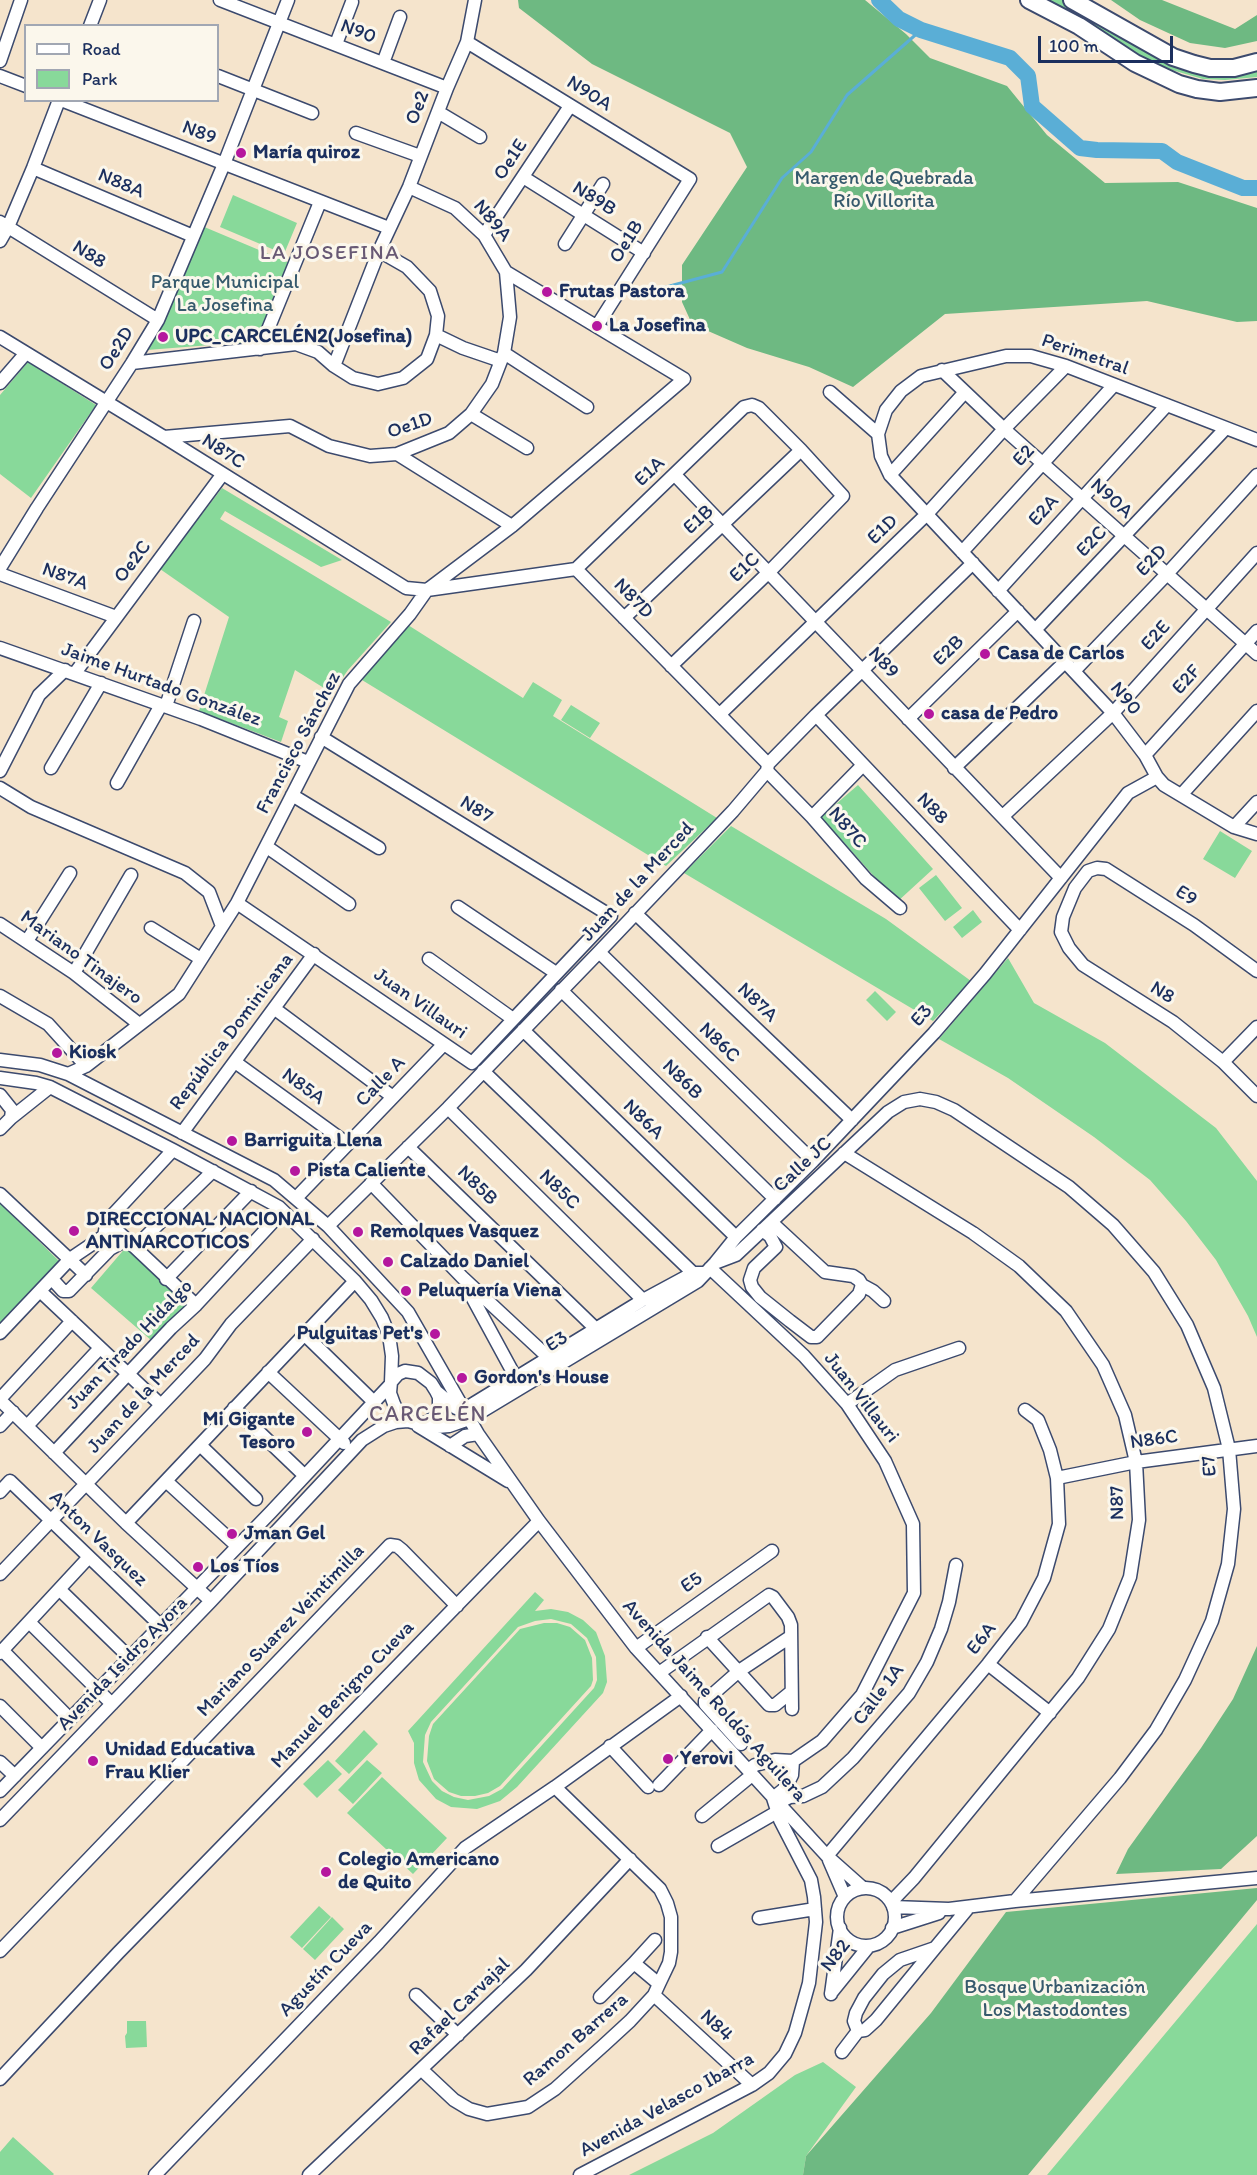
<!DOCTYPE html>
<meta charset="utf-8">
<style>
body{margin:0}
#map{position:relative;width:1257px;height:2175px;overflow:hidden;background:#f5e4cc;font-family:Itim,sans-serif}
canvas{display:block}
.legend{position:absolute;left:24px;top:24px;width:195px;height:78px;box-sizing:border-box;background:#fbf7ec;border:2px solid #a1a7b3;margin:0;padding:8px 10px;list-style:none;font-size:18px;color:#1b2f5e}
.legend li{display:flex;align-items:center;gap:12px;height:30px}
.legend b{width:30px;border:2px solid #a1a7b3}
.scale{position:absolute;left:1038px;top:36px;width:135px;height:27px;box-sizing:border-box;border:3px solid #1b2f5e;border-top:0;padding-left:8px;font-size:18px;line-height:21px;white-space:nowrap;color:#1b2f5e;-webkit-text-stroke:4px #fbf7ec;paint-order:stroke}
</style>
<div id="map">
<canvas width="1257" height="2175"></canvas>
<ul class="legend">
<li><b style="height:8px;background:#fff"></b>Road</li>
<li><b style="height:16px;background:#88d99a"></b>Park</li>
</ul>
<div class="scale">100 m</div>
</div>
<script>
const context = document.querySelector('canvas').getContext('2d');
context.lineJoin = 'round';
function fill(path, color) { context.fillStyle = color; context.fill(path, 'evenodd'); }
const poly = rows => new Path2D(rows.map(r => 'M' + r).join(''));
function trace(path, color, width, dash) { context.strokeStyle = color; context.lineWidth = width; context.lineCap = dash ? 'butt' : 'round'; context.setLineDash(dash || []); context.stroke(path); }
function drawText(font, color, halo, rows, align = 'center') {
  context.font = font + ' Itim,sans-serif'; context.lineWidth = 6; context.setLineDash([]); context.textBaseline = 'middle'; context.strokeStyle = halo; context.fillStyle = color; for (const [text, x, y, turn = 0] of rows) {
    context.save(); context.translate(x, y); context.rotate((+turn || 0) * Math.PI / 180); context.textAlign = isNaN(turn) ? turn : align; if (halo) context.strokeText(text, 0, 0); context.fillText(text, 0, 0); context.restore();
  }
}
const green = poly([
 [1047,0,1065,0,1153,53,1257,66,1257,77,1225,80,1203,79,1165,68,1140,56],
 [233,195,297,223,284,254,220,227],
 [202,226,290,263,263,330,256,338,249,342,147,350,146,348],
 [28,362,96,405,31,498,0,474,0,395],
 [222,488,342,560,321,567,225,511,220,519,391,622,348,670,332,693,295,670,279,717,288,721,281,742,199,711,229,617,160,569],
 [408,625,523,698,533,682,562,700,553,716,717,818,666,866,362,680],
 [571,705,600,723,590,738,561,720],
 [858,785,933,869,897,902,821,817],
 [731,826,886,919,971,981,933,1021,684,873],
 [1220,831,1252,851,1235,878,1203,859],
 [936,875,962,908,945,921,919,888],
 [973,910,982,922,962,938,953,927],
 [1008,958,1034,1003,1105,1043,1216,1128,1257,1181,1257,1337,1248,1316,1216,1260,1186,1221,1150,1180,1094,1137,1008,1078,939,1039],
 [875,991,896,1012,887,1021,866,1000],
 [0,1203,62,1264,0,1330],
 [127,1246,190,1303,152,1341,91,1288],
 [535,1592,544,1600,535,1611,551,1609,568,1612,583,1620,596,1632,605,1656,607,1682,603,1693,517,1787,500,1801,477,1809,451,1807,436,1799,419,1780,414,1763,414,1743,408,1731],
 [551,1619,571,1624,587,1638,596,1657,597,1680,594,1688,502,1789,489,1796,468,1800,454,1797,442,1791,432,1781,423,1762,425,1735,431,1722,518,1627,535,1621],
 [544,1623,557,1623,570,1627,585,1640,592,1658,593,1680,591,1686,500,1786,488,1793,475,1796,461,1796,449,1792,434,1779,427,1761,429,1736,433,1724,520,1629],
 [364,1730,378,1744,349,1774,335,1761],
 [328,1760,342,1774,317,1798,303,1784],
 [367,1760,382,1773,353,1804,338,1790],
 [382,1777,447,1838,413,1874,347,1813],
 [319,1906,331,1917,302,1948,290,1937],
 [332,1917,344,1929,315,1960,303,1949],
 [1257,1924,1257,2175,1047,2175],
 [127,2021,146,2021,147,2047,126,2048,125,2036,127,2033],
 [823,2062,856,2087,806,2156,803,2175,629,2175,713,2133,795,2075],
 [13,2137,54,2174,53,2175,0,2175,0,2152]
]);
const forest = poly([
 [518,0,865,0,906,34,930,58,1007,86,1047,135,1105,183,1178,182,1257,208,1257,321,1237,322,1147,301,945,314,853,387,809,367,747,348,692,324,682,302,682,265,747,167,730,133,592,64,519,8],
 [1111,0,1162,0,1235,29,1257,15,1257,41,1225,48,1190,43,1140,20],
 [1257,1646,1257,1836,1221,1869,1116,1874,1128,1849,1201,1748,1233,1699],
 [1257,1888,1257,1900,1028,2175,803,2175,806,2156,931,2013,1006,1912]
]);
const stream = poly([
 [666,287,722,272,782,178,811,152,847,95,921,30]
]);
const river = poly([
 [879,0,899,19,921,30,1010,58,1028,76,1032,106,1080,148,1097,150,1162,151,1177,162,1243,188,1257,188]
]);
const minor = poly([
 [220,0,447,88],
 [90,26,100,0],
 [467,42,690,179,597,326],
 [336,44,352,2],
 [0,61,21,0],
 [383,63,400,17],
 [0,76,26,86],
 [218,76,312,113],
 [61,100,389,228],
 [438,112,480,137],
 [356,133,420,156],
 [33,168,193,236],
 [523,177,644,253],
 [0,222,158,320],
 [484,235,570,106],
 [0,241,8,227,33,168,59,100],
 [565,244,603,184],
 [436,335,463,348,501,361],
 [0,337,164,437,406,588,427,590,576,569],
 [260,349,320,202],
 [504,353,587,407],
 [132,363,296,344,318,352,334,366,353,378,378,384,403,378,427,359,436,335,438,316,430,291,407,267,379,251],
 [334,366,379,251,409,187,447,88,467,42,475,0],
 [942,370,1004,429,1257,654],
 [0,383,26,353],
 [830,392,878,434],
 [471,414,527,448],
 [164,437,290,426,329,446,370,456,397,454,449,433,471,414,492,384,504,353,510,317,506,272,484,235,455,208,409,187],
 [1257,440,1066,366,1031,356,1006,356,921,376,901,391,886,410,878,434,881,456,890,475,1113,713,1145,755,1157,777,1164,785,1234,827,1257,834],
 [397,454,512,526],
 [675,475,1061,878],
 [890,475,965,392],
 [962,552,1114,385],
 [0,568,37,508,132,363,158,320,224,164,288,0],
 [576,569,744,407,752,405,759,408,801,450,843,496,769,572,671,666],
 [576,569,768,764],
 [0,574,116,617],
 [998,591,1167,405],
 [624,618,801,450],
 [1035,630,1225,429],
 [0,648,201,719,308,762],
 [1074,671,1167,574,1257,475],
 [75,673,222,475],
 [166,706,194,621],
 [720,714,927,514,1004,429,1066,366],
 [816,715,1020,930],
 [908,719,1018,611],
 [1145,755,1257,631],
 [51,768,101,683],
 [954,768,1065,662],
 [0,771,39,695,65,670],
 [767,771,812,817,866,879,900,908],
 [117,783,161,705],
 [0,788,31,807,185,873,209,892,222,926],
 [1182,794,1257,711],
 [292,795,379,848],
 [1003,816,1113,713,1257,553],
 [812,817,863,765],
 [1234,827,1257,802],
 [267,847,349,904],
 [237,903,472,1063,611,916,321,737],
 [458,907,556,973],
 [635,913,852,1120],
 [0,924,74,973,139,1024],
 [151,928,201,959],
 [27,941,70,873],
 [599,952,813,1161],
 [429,959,513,1019],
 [1257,971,1194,925,1106,869,1097,868,1088,871,1075,888,1063,917,1061,932,1069,948,1083,965,1173,1022,1223,1062,1257,1096],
 [74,973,131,875],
 [561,990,775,1199],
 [0,996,48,1024,86,1066],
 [275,1009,393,1097],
 [523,1030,736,1237],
 [0,1060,40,1065,68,1074,274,1180,328,1226,408,1312,478,1434,539,1521,636,1648,827,1856,863,1888],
 [235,1062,348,1144],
 [1223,1062,1257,1027],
 [483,1071,693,1273],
 [68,1074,86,1066,179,994,237,903,349,684,410,614,427,590,512,526,684,379,506,272],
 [0,1078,36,1083,50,1087,173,1150,279,1207,355,1281,371,1300,382,1318,389,1335,392,1356,391,1382],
 [0,1095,12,1110,11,1118],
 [448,1108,643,1300],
 [0,1129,11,1118,50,1087],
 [182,1133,314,954],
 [408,1147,596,1329],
 [844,1153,973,1233,1019,1266,1066,1311,1103,1365,1125,1415,1136,1462,1139,1520,1130,1577,1109,1629,1078,1678,914,1878,891,1902],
 [371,1183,462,1277,549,1358],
 [0,1194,86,1275],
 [297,1197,443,1045],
 [107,1221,196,1305],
 [328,1226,448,1108,599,952,733,811,767,771,768,764,816,715,973,563],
 [762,1230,770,1236,776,1247,754,1268,750,1280,752,1287,760,1297,790,1321,811,1337,817,1337,859,1294,862,1285,859,1280,853,1276,825,1272,771,1222],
 [135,1247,213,1171],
 [715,1263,736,1255,888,1112,904,1102,920,1099,936,1102,954,1110,1069,1187,1113,1225,1154,1272,1187,1325,1214,1388,1229,1449,1234,1509,1228,1564,1212,1621,1185,1680,1156,1730,1120,1778,1015,1901],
 [710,1268,804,1356,847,1404,885,1461,913,1524,914,1593,862,1695,822,1741,793,1761,775,1760,755,1765,748,1770],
 [52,1279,63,1291,69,1291,110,1249,126,1240],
 [166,1279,251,1191],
 [862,1285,873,1291,884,1301],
 [466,1286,516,1378],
 [40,1291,161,1405],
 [0,1333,70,1259,104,1236,107,1221,173,1150],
 [304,1334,375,1403],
 [405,1371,418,1373,431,1383,436,1391,439,1397,439,1406,435,1416,428,1422,419,1424,408,1421,398,1412,394,1404,390,1393,391,1382,398,1374,405,1371],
 [268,1372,344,1443],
 [436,1391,456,1408,463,1410,643,1300,693,1273,704,1273],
 [0,1399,72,1321],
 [0,1400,126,1523,211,1601],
 [847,1404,895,1370,959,1348],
 [234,1408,304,1475],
 [424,1424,437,1427,449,1426,469,1419,698,1281,715,1263,736,1237,813,1161,934,1033,985,974,1128,793,1157,777],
 [0,1426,13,1412],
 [27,1426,100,1348],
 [418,1426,508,1481],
 [200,1445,256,1499],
 [450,1446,465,1436,478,1434],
 [54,1453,171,1328,196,1305,283,1211],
 [1057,1478,1136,1462,1257,1446],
 [166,1481,237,1546],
 [0,1492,10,1481,160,1625],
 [126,1523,355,1281],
 [0,1574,205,1359,231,1324,313,1239],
 [60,1590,129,1657],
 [30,1623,112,1704],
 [707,1637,769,1705,775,1705,791,1692],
 [636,1648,772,1551],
 [3,1651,70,1719],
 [0,1653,89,1557],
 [988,1664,1050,1713],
 [659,1673,769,1595,773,1597,788,1617,791,1625,792,1709],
 [0,1706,42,1748],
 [741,1744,705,1704,705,1701,739,1671,790,1637],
 [610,1746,648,1787],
 [0,1762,15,1776],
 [659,1785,712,1730],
 [0,1791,271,1512,390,1385],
 [778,1803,790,1797,803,1796,822,1787,853,1758,909,1693,927,1662,941,1629,949,1602,956,1565],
 [702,1816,752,1775],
 [0,1820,211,1601,362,1440,384,1426,396,1422,408,1421],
 [718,1846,777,1812],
 [827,1856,988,1664,1021,1622,1044,1578,1059,1524,1057,1478,1050,1450,1038,1420,1025,1410],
 [829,1860,845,1897],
 '837 1917a29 29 0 1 1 58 0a29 29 0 1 1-58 0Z',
 [893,1907,949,1909,1015,1901,1257,1878],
 [759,1918,815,1909],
 [892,1928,939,1913],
 [0,1951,390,1545,397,1546,402,1550,457,1606],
 [634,1963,655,1940],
 [831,1993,869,1946],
 [831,1994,840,1928],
 [416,1995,458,2035],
 [654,1995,752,2085],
 [600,1997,634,1963,659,1984],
 [858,2031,854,2021,856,2013,864,1998,883,1974,900,1960,935,1948,969,1907],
 [842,2052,858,2031,865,2030,876,2020,935,1948],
 [422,2070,454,2100,469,2109,487,2114,528,2107,555,2089,605,2044,630,2021,654,1995,659,1984,669,1963,671,1952,671,1917,667,1903,660,1889,555,1787],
 [0,2079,118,1953,539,1521],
 [155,2175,379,1942,465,1848,555,1787,681,1696],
 [309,2175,526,1970,630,1859],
 [580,2175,752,2085,769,2073,785,2054,795,2033,809,1983,816,1922,814,1897,811,1880,780,1820,773,1798,783,1790,788,1783,792,1775,793,1761]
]);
const major = poly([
 [1029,0,1079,26,1135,63,1179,84,1197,89,1220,92,1257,88],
 [1072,0,1173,57,1194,64,1210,68,1234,68,1257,62]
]);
const markers = [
 [241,153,6,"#b5179e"],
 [547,292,6,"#b5179e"],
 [597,326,6,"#b5179e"],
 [163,337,6,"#b5179e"],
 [985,654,6,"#b5179e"],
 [929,714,6,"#b5179e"],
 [57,1053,6,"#b5179e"],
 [232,1141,6,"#b5179e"],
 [295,1171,6,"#b5179e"],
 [74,1231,6,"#b5179e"],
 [358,1232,6,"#b5179e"],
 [388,1262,6,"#b5179e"],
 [406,1291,6,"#b5179e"],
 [435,1334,6,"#b5179e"],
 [462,1378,6,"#b5179e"],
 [307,1432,6,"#b5179e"],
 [232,1534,6,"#b5179e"],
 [198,1567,6,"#b5179e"],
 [668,1759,6,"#b5179e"],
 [93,1761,6,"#b5179e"],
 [326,1872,6,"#b5179e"]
];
const streetNames = [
 ["N90",358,32,21],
 ["N90A",589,94,32],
 ["Oe2",418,108,-69],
 ["N89",199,133,21],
 ["Oe1E",511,160,-57],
 ["N88A",121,184,23],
 ["N89B",594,199,32],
 ["N89A",492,221,50],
 ["Oe1B",627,242,-58],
 ["N88",89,255,32],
 ["Oe2D",117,349,-58],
 ["Perimetral",1085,355,19],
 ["Oe1D",410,426,-19],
 ["N87C",223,452,33],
 ["E2",1024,456,-48],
 ["E1A",650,472,-44],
 ["N90A",1111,499,42],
 ["E2A",1044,511,-48],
 ["E1B",699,520,-43],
 ["E1D",883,530,-44],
 ["E2C",1092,542,-46],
 ["E2D",1152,561,-47],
 ["Oe2C",133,562,-53],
 ["E1C",745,568,-44],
 ["N87A",65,577,20],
 ["N87D",633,599,46],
 ["E2E",1156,636,-48],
 ["E2B",949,651,-44],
 ["N89",883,663,47],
 ["E2F",1187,680,-48],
 ["Jaime Hurtado González",161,685,20],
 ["N90",1125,699,50],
 ["Francisco Sánchez",299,743,-62],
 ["N88",932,809,46],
 ["N87",476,810,32],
 ["N87C",847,828,49],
 ["Juan de la Merced",638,882,-47],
 ["E9",1186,896,32],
 ["Mariano Tinajero",81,958,36],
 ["N8",1162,993,32],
 ["N87A",757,1003,44],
 ["Juan Villauri",420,1004,35],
 ["E3",922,1016,-48],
 ["República Dominicana",232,1032,-53],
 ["N86C",719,1043,44],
 ["N86B",682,1080,44],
 ["Calle A",381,1082,-46],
 ["N85A",303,1087,36],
 ["N86A",643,1120,44],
 ["Calle JC",803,1165,-43],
 ["N85B",477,1186,44],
 ["N85C",559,1190,44],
 ["E3",557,1342,-32],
 ["Juan Tirado Hidalgo",130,1345,-46],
 ["Juan de la Merced",144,1394,-47],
 ["Juan Villauri",861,1398,52],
 ["N86C",1154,1440,-8],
 ["E7",1210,1466,-96],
 ["N87",1118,1503,-91],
 ["Anton Vasquez",98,1539,44],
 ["E5",692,1583,-35],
 ["Mariano Suarez Veintimilla",281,1631,-46],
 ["E6A",982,1639,-52],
 ["Avenida Isidro Ayora",123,1664,-46],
 ["Manuel Benigno Cueva",343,1695,-46],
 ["Calle 1A",879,1695,-53],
 ["Avenida Jaime Roldós Aguilera",714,1701,48],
 ["N82",836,1956,-52],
 ["Agustín Cueva",326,1969,-46],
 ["Rafael Carvajal",460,2007,-44],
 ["N84",716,2026,43],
 ["Ramon Barrera",576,2040,-41],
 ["Avenida Velasco Ibarra",667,2105,-29]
];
const poiNames = [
 ["María quiroz",253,153],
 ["Frutas Pastora",559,292],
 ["La Josefina",609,326],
 ["UPC_CARCELÉN2(Josefina)",175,337],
 ["Casa de Carlos",997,654],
 ["casa de Pedro",941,714],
 ["Kiosk",69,1053],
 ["Barriguita Llena",244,1141],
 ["Pista Caliente",307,1171],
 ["DIRECCIONAL NACIONAL",86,1220],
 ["ANTINARCOTICOS",86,1243],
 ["Remolques Vasquez",370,1232],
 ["Calzado Daniel",400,1262],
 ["Peluquería Viena",418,1291],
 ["Pulguitas Pet's",423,1334,"right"],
 ["Gordon's House",474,1378],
 ["Mi Gigante",295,1420,"right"],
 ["Tesoro",295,1443,"right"],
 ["Jman Gel",244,1534],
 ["Los Tíos",210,1567],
 ["Unidad Educativa",105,1750],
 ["Frau Klier",105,1773],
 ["Yerovi",680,1759],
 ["Colegio Americano",338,1860],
 ["de Quito",338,1883]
];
const parkNames = [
 ["Margen de Quebrada",884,179],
 ["Río Villorita",884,202],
 ["Parque Municipal",225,283],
 ["La Josefina",225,306],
 ["Bosque Urbanización",1055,1988],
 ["Los Mastodontes",1055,2011]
];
const neighbourhoodNames = [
 ["LA JOSEFINA",330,254]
];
const quarterNames = [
 ["CARCELÉN",428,1415]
];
fill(green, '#88d99a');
fill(forest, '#6eb982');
trace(stream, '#5aaed6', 3);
trace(river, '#5aaed6', 16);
trace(minor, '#3c4a6e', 15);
trace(major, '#3c4a6e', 20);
trace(minor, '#fff', 12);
trace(major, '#fff', 16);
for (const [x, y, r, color] of markers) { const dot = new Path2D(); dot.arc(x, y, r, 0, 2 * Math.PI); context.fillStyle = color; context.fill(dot); trace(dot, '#fbf7ec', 2); }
drawText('20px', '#1b2f5e', '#fbf7ec', streetNames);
drawText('bold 20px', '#1b2f5e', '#fbf7ec', poiNames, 'left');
drawText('20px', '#365a6d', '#fbf7ec', parkNames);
context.letterSpacing = '1.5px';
drawText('21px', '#685974', '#fbf7ec', neighbourhoodNames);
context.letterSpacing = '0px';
context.letterSpacing = '1.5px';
drawText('22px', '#685974', '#fbf7ec', quarterNames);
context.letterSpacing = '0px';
</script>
